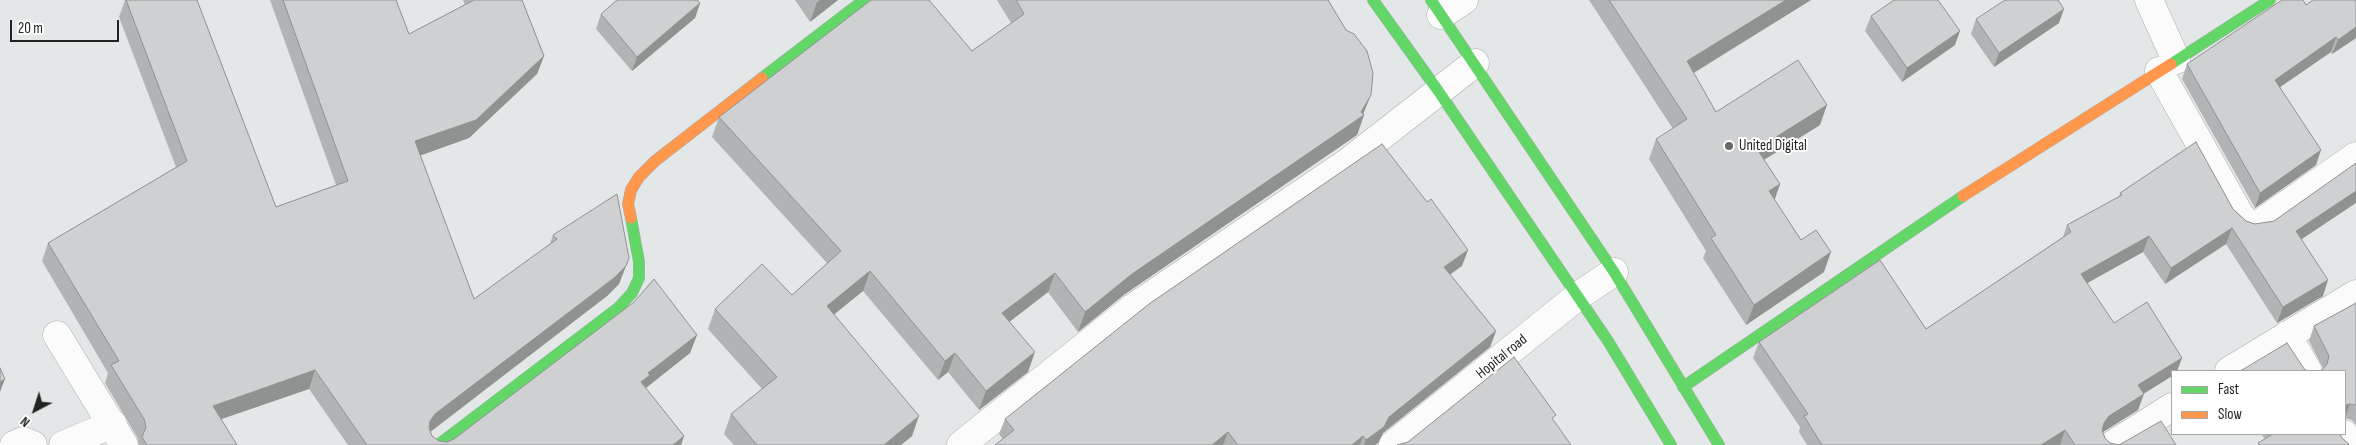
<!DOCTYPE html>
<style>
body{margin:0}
#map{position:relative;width:2356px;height:445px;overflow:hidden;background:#e4e7e8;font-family:"Sofia Sans Condensed",sans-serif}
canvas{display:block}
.legend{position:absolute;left:2171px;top:370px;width:175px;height:65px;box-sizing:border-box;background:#fff;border:1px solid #a7a7a7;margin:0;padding:6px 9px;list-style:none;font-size:15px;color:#222424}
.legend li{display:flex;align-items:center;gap:10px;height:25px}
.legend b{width:25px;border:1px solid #a7a7a7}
.north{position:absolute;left:10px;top:385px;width:50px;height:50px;-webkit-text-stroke:4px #fff;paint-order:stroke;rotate:220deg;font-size:14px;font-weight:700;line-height:20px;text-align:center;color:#222424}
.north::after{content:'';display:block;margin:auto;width:18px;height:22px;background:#222424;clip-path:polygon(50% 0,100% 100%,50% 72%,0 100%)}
.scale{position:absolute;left:10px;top:20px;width:109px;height:22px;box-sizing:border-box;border:2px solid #222424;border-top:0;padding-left:6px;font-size:15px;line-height:18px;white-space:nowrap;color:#222424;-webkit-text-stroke:4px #fff;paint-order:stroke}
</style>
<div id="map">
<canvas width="2356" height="445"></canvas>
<ul class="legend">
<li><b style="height:6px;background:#63d668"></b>Fast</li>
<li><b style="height:6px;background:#ff974d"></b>Slow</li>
</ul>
<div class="north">N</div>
<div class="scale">20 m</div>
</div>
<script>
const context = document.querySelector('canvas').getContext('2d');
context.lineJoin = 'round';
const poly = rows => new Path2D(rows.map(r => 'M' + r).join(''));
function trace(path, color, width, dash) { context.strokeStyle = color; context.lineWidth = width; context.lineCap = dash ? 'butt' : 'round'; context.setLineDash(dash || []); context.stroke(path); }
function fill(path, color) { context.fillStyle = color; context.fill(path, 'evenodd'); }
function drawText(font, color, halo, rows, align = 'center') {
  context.font = font + ' "Sofia Sans Condensed",sans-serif'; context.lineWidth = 4; context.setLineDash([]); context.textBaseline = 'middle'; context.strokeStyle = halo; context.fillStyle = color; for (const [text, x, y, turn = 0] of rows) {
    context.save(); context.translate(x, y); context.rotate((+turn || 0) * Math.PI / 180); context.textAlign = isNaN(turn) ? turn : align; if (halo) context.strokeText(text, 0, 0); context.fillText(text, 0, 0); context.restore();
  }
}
const street = poly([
 [2149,0,2176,60],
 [1441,15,1464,0],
 [2159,71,2241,217,2250,224,2259,224,2356,156],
 [57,335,124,445],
 [2287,335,2308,371],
 [2229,371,2356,294],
 [2344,434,2350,445],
 [14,445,23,441,33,445],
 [63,445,113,424],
 [961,445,1134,307,1348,162,1475,63],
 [1393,445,1578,296,1614,272],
 [2112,445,2172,407]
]);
const fast = poly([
 [1373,0,1439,92,1608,341,1671,445],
 [1431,0,1614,272,1719,445],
 [2171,64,2270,0],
 [762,78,864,0],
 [1683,387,1963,196],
 [438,445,618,308,632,293,639,278,639,262,631,218]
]);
const slow = poly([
 [1963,196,2171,64],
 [631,218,628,204,631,190,639,177,655,161,762,78]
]);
const wall = poly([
 [125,0,197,0,276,207,336,185,270,0,396,0,409,34,465,5,463,0,522,0,544,56,537,74,469,138,420,155,474,299,550,244,553,235,629,258,619,284,607,296,430,431,432,436,439,441,447,442,697,335,690,353,645,388,684,436,681,445,348,445,309,389,221,419,237,445,139,445,137,437,105,383,108,373,42,261,48,243,176,167,119,17],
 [795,0,838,0,810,22],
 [997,0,1328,0,1364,115,1357,135,1125,294,1078,332,1048,292,1009,322,1028,372,979,410,948,372,938,380,863,291,834,314,912,436,901,445,734,445,724,434,731,414,762,389,708,329,715,309,792,295,827,263,712,137,719,117,972,51,1011,23],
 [1589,0,1811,0,1694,73,1716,112,1820,125,1764,160,1780,184,1774,199,1801,240,1824,272,1746,325,1703,258,1706,251,1649,159,1656,139,1673,129],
 [2356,0,2356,38,2332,54,2331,52,2280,87,2316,165,2255,208,2182,79,2187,64,2306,5],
 [700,3,695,18,632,71,596,29,601,14],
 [1871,16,1955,45,1902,82,1865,31],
 [1976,19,2059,23,1994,67,1971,34],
 [2120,193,2233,209,2246,221,2302,239,2323,296,2277,323,2226,244,2165,284,2143,252,2087,283,2114,323,2182,358,2177,371,2172,371,2172,376,2143,394,2138,410,2103,432,2105,438,2110,443,2119,445,2176,445,1807,445,1799,432,1800,427,1753,358,1759,342,1926,329,2063,237,2067,225,2119,197],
 [1462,266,1450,274,1496,331,1490,347,1383,433,1378,443,1375,445,995,445,1003,439,999,434,1005,419],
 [2356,303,2356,425,2352,420,2345,418,2322,370,2323,368,2309,341,2314,326],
 [2261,434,2340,434,2342,438,2349,445,2258,445,2258,443,2265,439]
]);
const shadedWall = poly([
 [820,0,838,0,810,22,817,2],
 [1786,0,1811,0,1680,81,1687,61],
 [700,3,695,18,632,71,637,57],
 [2064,9,2059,23,1994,67,1999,53],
 [2356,27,2356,38,2332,54,2338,40],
 [1960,31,1955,45,1902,82,1907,68],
 [2336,37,2331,52,2270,94,2275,80],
 [544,56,537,74,469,138,408,160,415,141],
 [1371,95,1362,117,1364,115,1357,135,1125,294,1078,332,1085,312,1132,274,1361,112],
 [1827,105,1820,125,1749,169,1757,149],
 [2321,150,2316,165,2255,208,2260,193],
 [1780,184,1773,205,1769,191],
 [2356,191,2356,203,2290,247,2296,231],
 [2232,228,2226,244,2165,284,2171,268],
 [2149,236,2143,252,2075,290,2081,274],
 [1468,250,1462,266,1438,283,1444,267],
 [1831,252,1824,272,1746,325,1754,305],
 [629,258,619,284,607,296,429,433,430,421,435,414],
 [870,271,863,291,820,326,827,306],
 [1055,273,1048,292,995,333,1002,313],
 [2328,280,2323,296,2277,323,2283,307],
 [1496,331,1490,347,1383,433,1378,443,1375,445,1364,445,1366,440,1389,417],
 [697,335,690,353,646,388,644,393,641,382,648,373],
 [1035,352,1028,372,979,410,986,391],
 [955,353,948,372,938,380,945,361],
 [2182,358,2177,371,2172,371,2172,376,2132,401,2138,385],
 [315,370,309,389,207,424,213,406],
 [5,379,0,392,0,382],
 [2144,394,2138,410,2103,432,2098,438,2104,423,2109,416],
 [2350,404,2345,418,2345,405],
 [919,416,912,436,901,445,884,445],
 [2065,430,2060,445,2041,445],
 [1228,432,1223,445,1212,445],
 [684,436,681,445,673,445],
 [1363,436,1360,445,1352,445]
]);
const building = poly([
 [126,0,197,0,276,207,348,181,283,0,396,0,409,34,474,0,522,0,544,56,476,120,415,141,474,299,557,239,553,235,617,194,629,258,626,266,614,278,435,414,430,421,429,428,432,436,439,441,447,442,454,439,634,302,654,279,697,335,648,373,650,375,641,382,684,436,673,445,367,445,315,370,213,406,237,445,147,445,142,437,146,427,144,419,111,365,119,361,48,243,187,161,126,0],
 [617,0,697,0,700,3,637,57,601,14,617,0],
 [871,0,929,0,972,51,1024,14,1016,0,1328,0,1346,30,1354,34,1367,51,1373,73,1371,95,1361,112,1364,115,1132,274,1085,312,1055,273,1002,313,1035,352,986,391,955,353,945,361,870,271,827,306,919,416,884,445,757,445,731,414,777,377,715,309,762,264,792,295,841,251,719,117,871,0],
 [1609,0,1786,0,1687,61,1716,112,1798,60,1827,105,1757,149,1780,184,1769,191,1801,240,1816,230,1831,252,1754,305,1711,238,1716,235,1656,139,1687,119,1609,0],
 [1894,0,1938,0,1960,31,1907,68,1871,16,1894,0],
 [2005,0,2058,0,2064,9,1999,53,1976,19,2005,0],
 [2282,0,2303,0,2306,5,2313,0,2356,0,2356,27,2338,40,2336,37,2275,80,2321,150,2260,193,2187,64,2282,0],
 [2196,142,2233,209,2246,221,2255,224,2274,221,2356,163,2356,191,2296,231,2328,280,2283,307,2232,228,2171,268,2149,236,2081,274,2114,323,2147,302,2182,358,2138,385,2144,394,2109,416,2104,423,2102,430,2105,438,2110,443,2119,445,2161,421,2176,445,2075,445,2065,430,2041,445,1822,445,1804,416,1808,414,1759,342,1880,260,1926,329,2071,232,2067,225,2122,195,2120,193,2196,142],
 [1382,144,1427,202,1431,199,1468,250,1444,267,1496,331,1389,417,1384,427,1366,440,1363,436,1352,445,1238,445,1228,432,1212,445,995,445,1014,430,1005,419,1149,304,1382,144],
 [2356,303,2356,405,2350,404,2345,405,2345,371,2316,371,2322,370,2327,364,2329,356,2314,326,2356,303],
 [2287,343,2305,370,2312,371,2238,371,2242,370,2287,343],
 [1514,357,1556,415,1552,418,1571,445,1397,445,1408,442,1514,357],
 [0,368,5,379,0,382,0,368],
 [2273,434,2340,434,2342,438,2349,444,2348,445,2260,445,2258,443,2273,434]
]);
const markers = [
 [1729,146,5,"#666869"]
];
const poiNames = [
 ["United Digital",1739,146]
];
const streetNames = [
 ["Hopital road",1502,357,-39]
];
trace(street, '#acaeaf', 29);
trace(fast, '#acaeaf', 12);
trace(slow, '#acaeaf', 12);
trace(street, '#fbfbfc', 28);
trace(fast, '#63d668', 11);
trace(slow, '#ff974d', 11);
fill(wall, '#b1b3b4');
fill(shadedWall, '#909292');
fill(building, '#ced0d1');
trace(building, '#909292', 1);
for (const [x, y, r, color] of markers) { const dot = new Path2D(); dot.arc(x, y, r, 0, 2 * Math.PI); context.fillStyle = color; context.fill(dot); trace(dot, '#fff', 2); }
drawText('15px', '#222424', '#fff', poiNames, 'left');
drawText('15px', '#222424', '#fff', streetNames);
</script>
